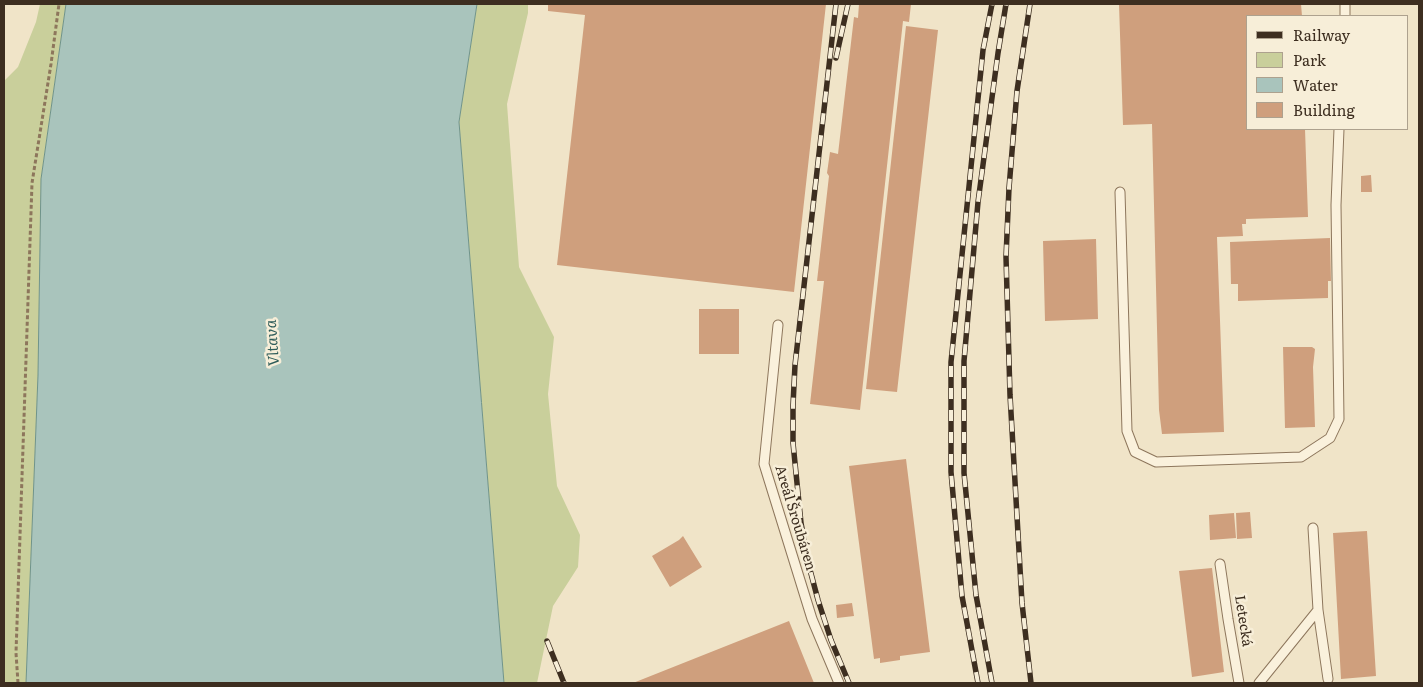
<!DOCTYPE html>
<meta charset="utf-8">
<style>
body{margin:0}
#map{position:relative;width:1423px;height:687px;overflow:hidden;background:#f0e4c8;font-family:Literata,serif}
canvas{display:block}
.frame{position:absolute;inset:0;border:5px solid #3d2e20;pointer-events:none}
.legend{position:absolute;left:1246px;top:15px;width:162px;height:115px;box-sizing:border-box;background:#f7eed8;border:1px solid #ada18e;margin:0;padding:6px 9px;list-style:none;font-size:15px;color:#3d2e20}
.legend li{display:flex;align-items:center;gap:10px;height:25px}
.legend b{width:25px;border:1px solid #ada18e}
</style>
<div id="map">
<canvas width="1423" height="687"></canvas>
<div class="frame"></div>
<ul class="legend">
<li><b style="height:6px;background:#3d2e20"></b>Railway</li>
<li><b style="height:14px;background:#c9cf9b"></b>Park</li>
<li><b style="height:14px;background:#a9c4bc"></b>Water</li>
<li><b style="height:14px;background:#cf9f7d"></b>Building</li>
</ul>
</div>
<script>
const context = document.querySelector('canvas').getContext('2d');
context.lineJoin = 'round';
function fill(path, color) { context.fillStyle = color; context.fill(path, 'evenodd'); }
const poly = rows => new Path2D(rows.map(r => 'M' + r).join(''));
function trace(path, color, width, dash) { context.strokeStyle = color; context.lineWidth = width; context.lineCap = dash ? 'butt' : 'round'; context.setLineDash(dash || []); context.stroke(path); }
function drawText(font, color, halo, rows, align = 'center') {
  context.font = font + ' Literata,serif'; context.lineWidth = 5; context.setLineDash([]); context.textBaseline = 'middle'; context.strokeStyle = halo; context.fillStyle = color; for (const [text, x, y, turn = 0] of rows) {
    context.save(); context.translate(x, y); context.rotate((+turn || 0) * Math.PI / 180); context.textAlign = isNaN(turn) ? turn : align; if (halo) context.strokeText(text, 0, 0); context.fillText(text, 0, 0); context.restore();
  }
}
const green = poly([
 [40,4,66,4,41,179,38,375,26,683,4,683,4,81,18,67,36,22],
 [477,4,528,4,528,13,507,104,519,267,554,337,548,394,557,486,580,535,578,567,553,606,537,683,504,683,459,122]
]);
const water = poly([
 [66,4,477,4,459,122,504,683,26,683,38,375,41,179,66,4]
]);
const building = poly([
 [548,4,826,4,794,292,557,265,585,15,548,11],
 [859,4,911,4,909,22,903,21,860,410,810,404,824,281,817,281,829,176,827,173,830,152,838,154,854,17,858,18],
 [1119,4,1301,4,1302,16,1247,16,1247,129,1305,129,1308,217,1246,219,1246,224,1242,224,1243,236,1217,237,1224,432,1162,434,1159,410,1152,124,1123,125],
 [906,26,938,30,897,392,866,389],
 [1371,175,1372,192,1361,192,1361,176],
 [1330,238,1331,281,1328,281,1328,298,1238,301,1238,284,1231,284,1230,242],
 [1096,239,1098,319,1045,321,1043,241],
 [699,309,739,309,739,354,699,354],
 [1283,347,1312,347,1315,349,1313,367,1315,427,1285,428],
 [906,459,930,652,900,656,900,660,880,663,880,658,874,659,849,466],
 [1250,512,1252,538,1237,539,1236,513],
 [1234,513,1236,538,1210,540,1209,515],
 [1367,531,1376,676,1341,679,1333,533],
 [683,536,702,567,670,587,652,556,679,540],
 [1212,568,1224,672,1192,677,1179,571],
 [852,603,854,616,837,618,836,605],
 [789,621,814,683,633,683]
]);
const path = poly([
 [18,683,16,653,32,183,51,64,59,4]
]);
const service = poly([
 [1345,16,1345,4],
 [1120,192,1127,431,1135,452,1156,462,1301,457,1330,438,1339,419,1336,205,1339,129],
 [778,325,764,464,812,619,839,683],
 [1313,528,1318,610,1328,679],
 [1220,564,1228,619,1239,683],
 [1259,683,1318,610]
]);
const rail = poly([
 [836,4,795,365,793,405,793,443,801,523,809,566,818,600,831,640,849,683],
 [1030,4,1017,91,1009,188,1006,257,1010,395,1022,603,1031,683],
 [836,58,848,4],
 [547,641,564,683],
 [978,683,962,596,951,472,951,362,983,50,992,4],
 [992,683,976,595,964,473,964,361,978,202,998,53,1006,4]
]);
const streetNames = [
 ["Areál Šroubáren",795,518,73],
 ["Letecká",1243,621,81]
];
const waterNames = [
 ["Vltava",273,343,-94]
];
fill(green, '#c9cf9b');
fill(water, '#a9c4bc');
trace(water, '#6f938a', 1);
fill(building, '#cf9f7d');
trace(service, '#8d765c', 11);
trace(path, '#8d765c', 3, [4, 2.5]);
trace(service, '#faf1dc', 9);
trace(rail, '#3d2e20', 5.5);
trace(rail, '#f7eed8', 4, [11]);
drawText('14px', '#3d2e20', '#f7eed8', streetNames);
drawText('italic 15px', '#2f5d5a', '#f7eed8', waterNames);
</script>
